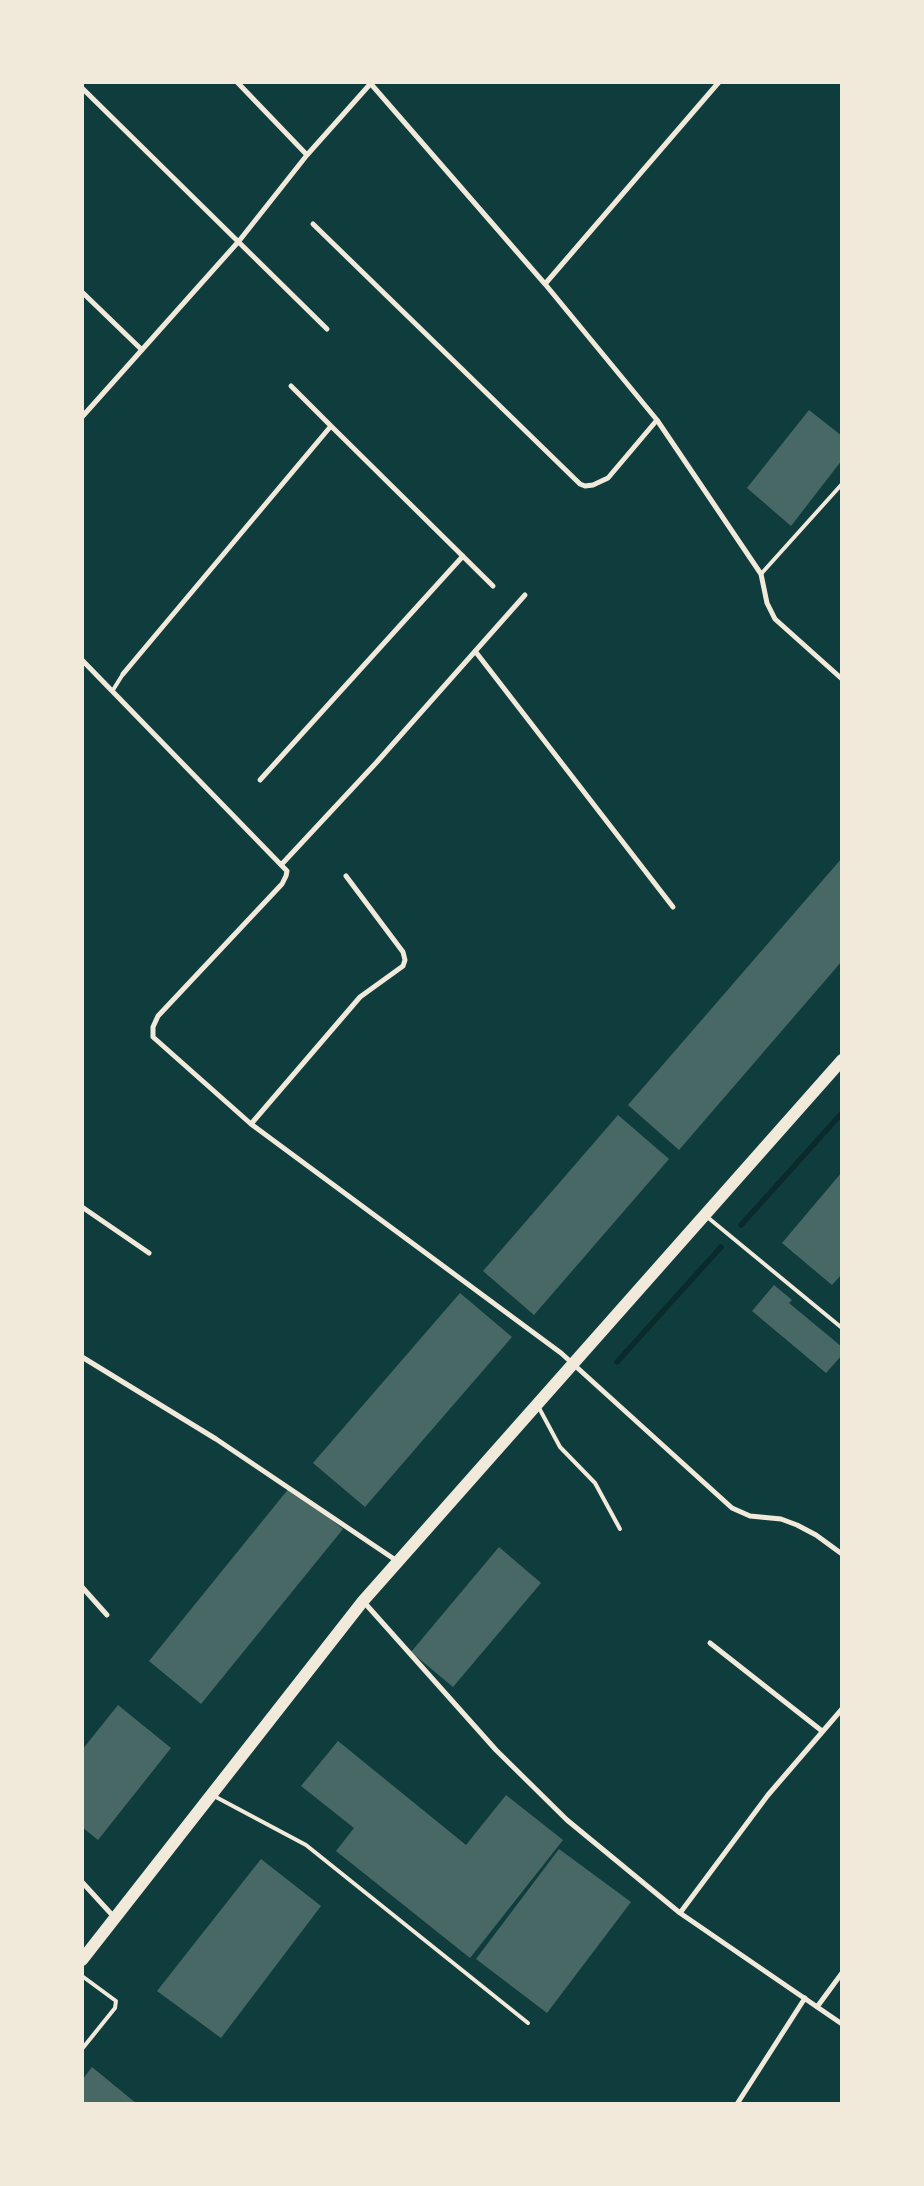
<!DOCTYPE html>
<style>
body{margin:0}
#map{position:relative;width:924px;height:2186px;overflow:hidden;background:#0f3d3e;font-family:"PT Sans Narrow",sans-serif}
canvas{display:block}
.frame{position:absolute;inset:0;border:84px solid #f1e9da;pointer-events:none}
</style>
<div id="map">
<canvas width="924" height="2186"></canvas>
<div class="frame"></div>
</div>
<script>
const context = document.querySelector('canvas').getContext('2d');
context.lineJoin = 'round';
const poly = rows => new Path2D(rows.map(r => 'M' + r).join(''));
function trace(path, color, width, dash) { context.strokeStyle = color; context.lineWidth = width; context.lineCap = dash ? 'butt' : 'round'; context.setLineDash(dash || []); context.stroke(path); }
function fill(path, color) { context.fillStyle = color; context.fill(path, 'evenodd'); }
const stream = poly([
 [741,1225,842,1113],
 [617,1362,721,1247]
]);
const building = poly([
 [809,410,842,436,842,460,791,526,747,488],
 [842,858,842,961,679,1150,628,1105],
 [618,1115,669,1159,534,1315,483,1271],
 [842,1172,842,1274,832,1285,782,1243],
 [774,1285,792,1300,789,1303,842,1347,842,1355,826,1373,752,1311],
 [460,1293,512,1337,365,1507,313,1463],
 [290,1487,343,1529,201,1704,149,1661],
 [499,1547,541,1583,453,1687,411,1652],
 [118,1705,171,1748,98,1840,82,1827,82,1750],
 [338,1741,466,1845,506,1795,563,1840,470,1958,336,1851,354,1828,301,1786],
 [559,1849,631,1902,547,2013,476,1959],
 [261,1859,321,1906,221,2038,157,1991],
 [92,2067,137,2104,82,2104,82,2080]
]);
const service = poly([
 [761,574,842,484],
 [113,690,123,674],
 [706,1216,842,1328],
 [538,1406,560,1447,595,1483,620,1529],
 [214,1796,306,1845,528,2023],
 [82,1976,116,2001,115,2008,82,2049]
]);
const minor = poly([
 [237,82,307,155],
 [371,84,545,284,657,420,761,574,767,603,775,619,842,679],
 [82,88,327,329],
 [313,224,580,484,585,486,593,485,608,478,657,420],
 [545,284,719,82],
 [82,292,142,350],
 [291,386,331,426],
 [82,417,239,241,307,155,372,82],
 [475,651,673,907],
 [82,660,287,871,286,876,282,884,158,1016,153,1027,153,1037,251,1124,561,1353,732,1508,750,1516,781,1519,797,1525,816,1535,842,1554],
 [123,674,331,426,493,586],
 [260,780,463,556],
 [281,865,376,763,525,595],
 [251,1124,360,997,403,966,405,960,403,952,346,876],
 [82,1207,149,1253],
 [82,1357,216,1439,397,1561],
 [82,1587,107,1615],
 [363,1601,496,1750,567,1820,680,1913,842,2024],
 [710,1643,822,1731],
 [82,1882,114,1917],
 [680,1913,768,1795,842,1709],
 [817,2007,842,1973],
 [737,2104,805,1998]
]);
const primary = poly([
 [82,1960,363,1601,842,1060]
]);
trace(stream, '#0a2a2b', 5.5);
fill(building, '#486865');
trace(service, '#f1e9da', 4);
trace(minor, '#f1e9da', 5);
trace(primary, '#f1e9da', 12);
</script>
